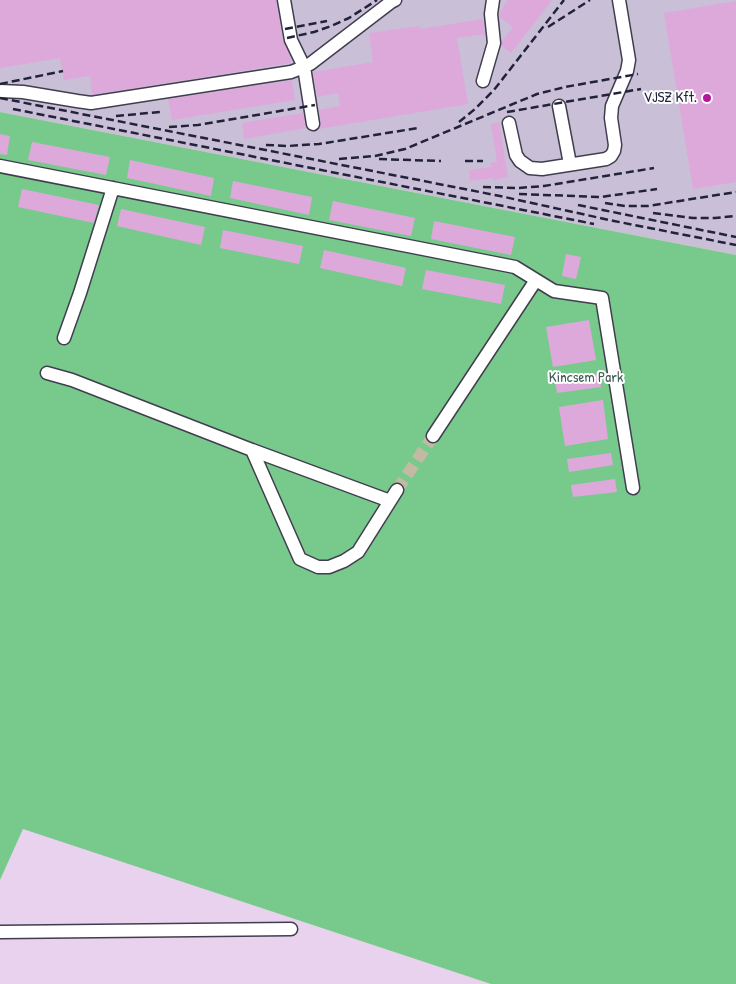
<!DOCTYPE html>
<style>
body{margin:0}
canvas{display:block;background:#ebe0bd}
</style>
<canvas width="736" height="984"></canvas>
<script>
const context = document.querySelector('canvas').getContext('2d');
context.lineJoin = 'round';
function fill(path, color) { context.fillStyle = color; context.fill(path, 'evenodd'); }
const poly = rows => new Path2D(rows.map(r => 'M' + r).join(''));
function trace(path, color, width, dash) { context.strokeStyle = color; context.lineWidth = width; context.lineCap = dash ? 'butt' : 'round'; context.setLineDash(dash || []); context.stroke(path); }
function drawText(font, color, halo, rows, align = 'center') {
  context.font = font + ' "Patrick Hand",sans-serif'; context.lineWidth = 4; context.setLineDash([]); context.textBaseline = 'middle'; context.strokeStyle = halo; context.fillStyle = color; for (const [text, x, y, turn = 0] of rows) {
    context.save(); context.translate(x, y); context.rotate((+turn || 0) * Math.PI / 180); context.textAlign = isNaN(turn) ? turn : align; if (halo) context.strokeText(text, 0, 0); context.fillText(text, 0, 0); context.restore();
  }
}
const built = poly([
 [22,828,491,984,0,984,0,880]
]);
const industrial = poly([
 [0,0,736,0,736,255,0,112]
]);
const green = poly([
 [0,112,736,255,736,984,491,984,23,829,0,880]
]);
const building = poly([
 [0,0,276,0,283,41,290,56,291,63,92,95,90,76,64,80,60,58,0,68],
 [508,0,552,0,511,53,502,46,502,41,513,27,499,17,499,14,500,12],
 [736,1,736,182,693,189,664,13],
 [483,19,485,34,457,38,468,104,319,129,321,123,319,110,340,106,338,93,317,97,313,72,373,62,369,33,419,26,420,29],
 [292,80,295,100,172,120,168,99],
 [303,113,306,128,244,139,242,123],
 [499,122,508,177,493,180,493,178,470,181,469,170,491,167,490,163,497,162,491,124],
 [0,134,10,136,7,155,0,154],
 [32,142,110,157,106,175,28,160],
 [130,160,214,178,211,196,127,178],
 [233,181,312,197,309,215,230,198],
 [22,189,99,205,94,223,18,207],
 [333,201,415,218,411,236,329,220],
 [121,209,205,227,201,245,117,226],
 [434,221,515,237,511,255,431,239],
 [223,230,303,246,299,264,220,248],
 [324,250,406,268,402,286,320,268],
 [566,254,581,257,576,279,562,276],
 [426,270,505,285,501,304,422,289],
 [589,320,596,360,553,367,546,327],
 [599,374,601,387,557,393,555,381],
 [603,400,608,439,565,446,559,407],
 [611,453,613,465,569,472,567,459],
 [615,479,617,492,573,497,571,485]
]);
const minorTunnel = poly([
 [397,490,433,436]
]);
const minor = poly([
 [284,0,291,40,304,67,313,124],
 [483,81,494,43,491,14,493,0],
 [0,91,23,92,77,101,91,103,291,72,304,67,310,64,391,2,395,0],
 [559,106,570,164],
 [509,123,516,155,520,161,530,168,542,169,606,159,611,156,614,151,615,145,611,118,612,106,627,71,629,60,619,0],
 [0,166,515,267,554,291,602,298,633,488],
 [64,338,80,293,113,188],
 [47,373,72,380,252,450,300,559,318,567,329,567,344,561,358,552,397,490],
 [433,436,536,280],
 [252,450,390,501],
 [0,932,291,929]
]);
const rail = poly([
 [548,27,590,0],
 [285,29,327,21],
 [287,38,314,32,331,26,349,18,377,0],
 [0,84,63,71],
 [0,98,500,196,614,221,736,245],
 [13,109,594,224],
 [507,112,641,89],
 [116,116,160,112],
 [459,122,475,109,494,90,564,0],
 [169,127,198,125,315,105],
 [266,145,288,146,319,144,418,128],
 [339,159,375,156,405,149,537,94,565,87,638,74],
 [379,159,441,161],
 [465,161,483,161],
 [483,187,518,188,544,186,654,168],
 [519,194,601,197,657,189],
 [605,203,625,206,648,206,736,192],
 [578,205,736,237],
 [653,213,693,218,715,218,736,216]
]);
const markers = [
 [707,98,5,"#b5179e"]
];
const poiNames = [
 ["VJSZ Kft.",697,98]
];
const parkNames = [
 ["Kincsem Park",586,378]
];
fill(built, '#e8d2ee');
fill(industrial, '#c9bfd7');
fill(green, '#78ca8c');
fill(building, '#dda9db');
trace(minorTunnel, '#c3baa3', 12, [12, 6]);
trace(minor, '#403e4e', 15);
trace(minor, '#fff', 12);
trace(rail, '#22223b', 2.5, [8, 4]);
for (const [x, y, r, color] of markers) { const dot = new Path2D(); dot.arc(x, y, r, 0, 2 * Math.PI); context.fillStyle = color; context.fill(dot); trace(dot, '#fff', 2); }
drawText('15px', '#22223b', '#fff', poiNames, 'right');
drawText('15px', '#405d57', '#fff', parkNames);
</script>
